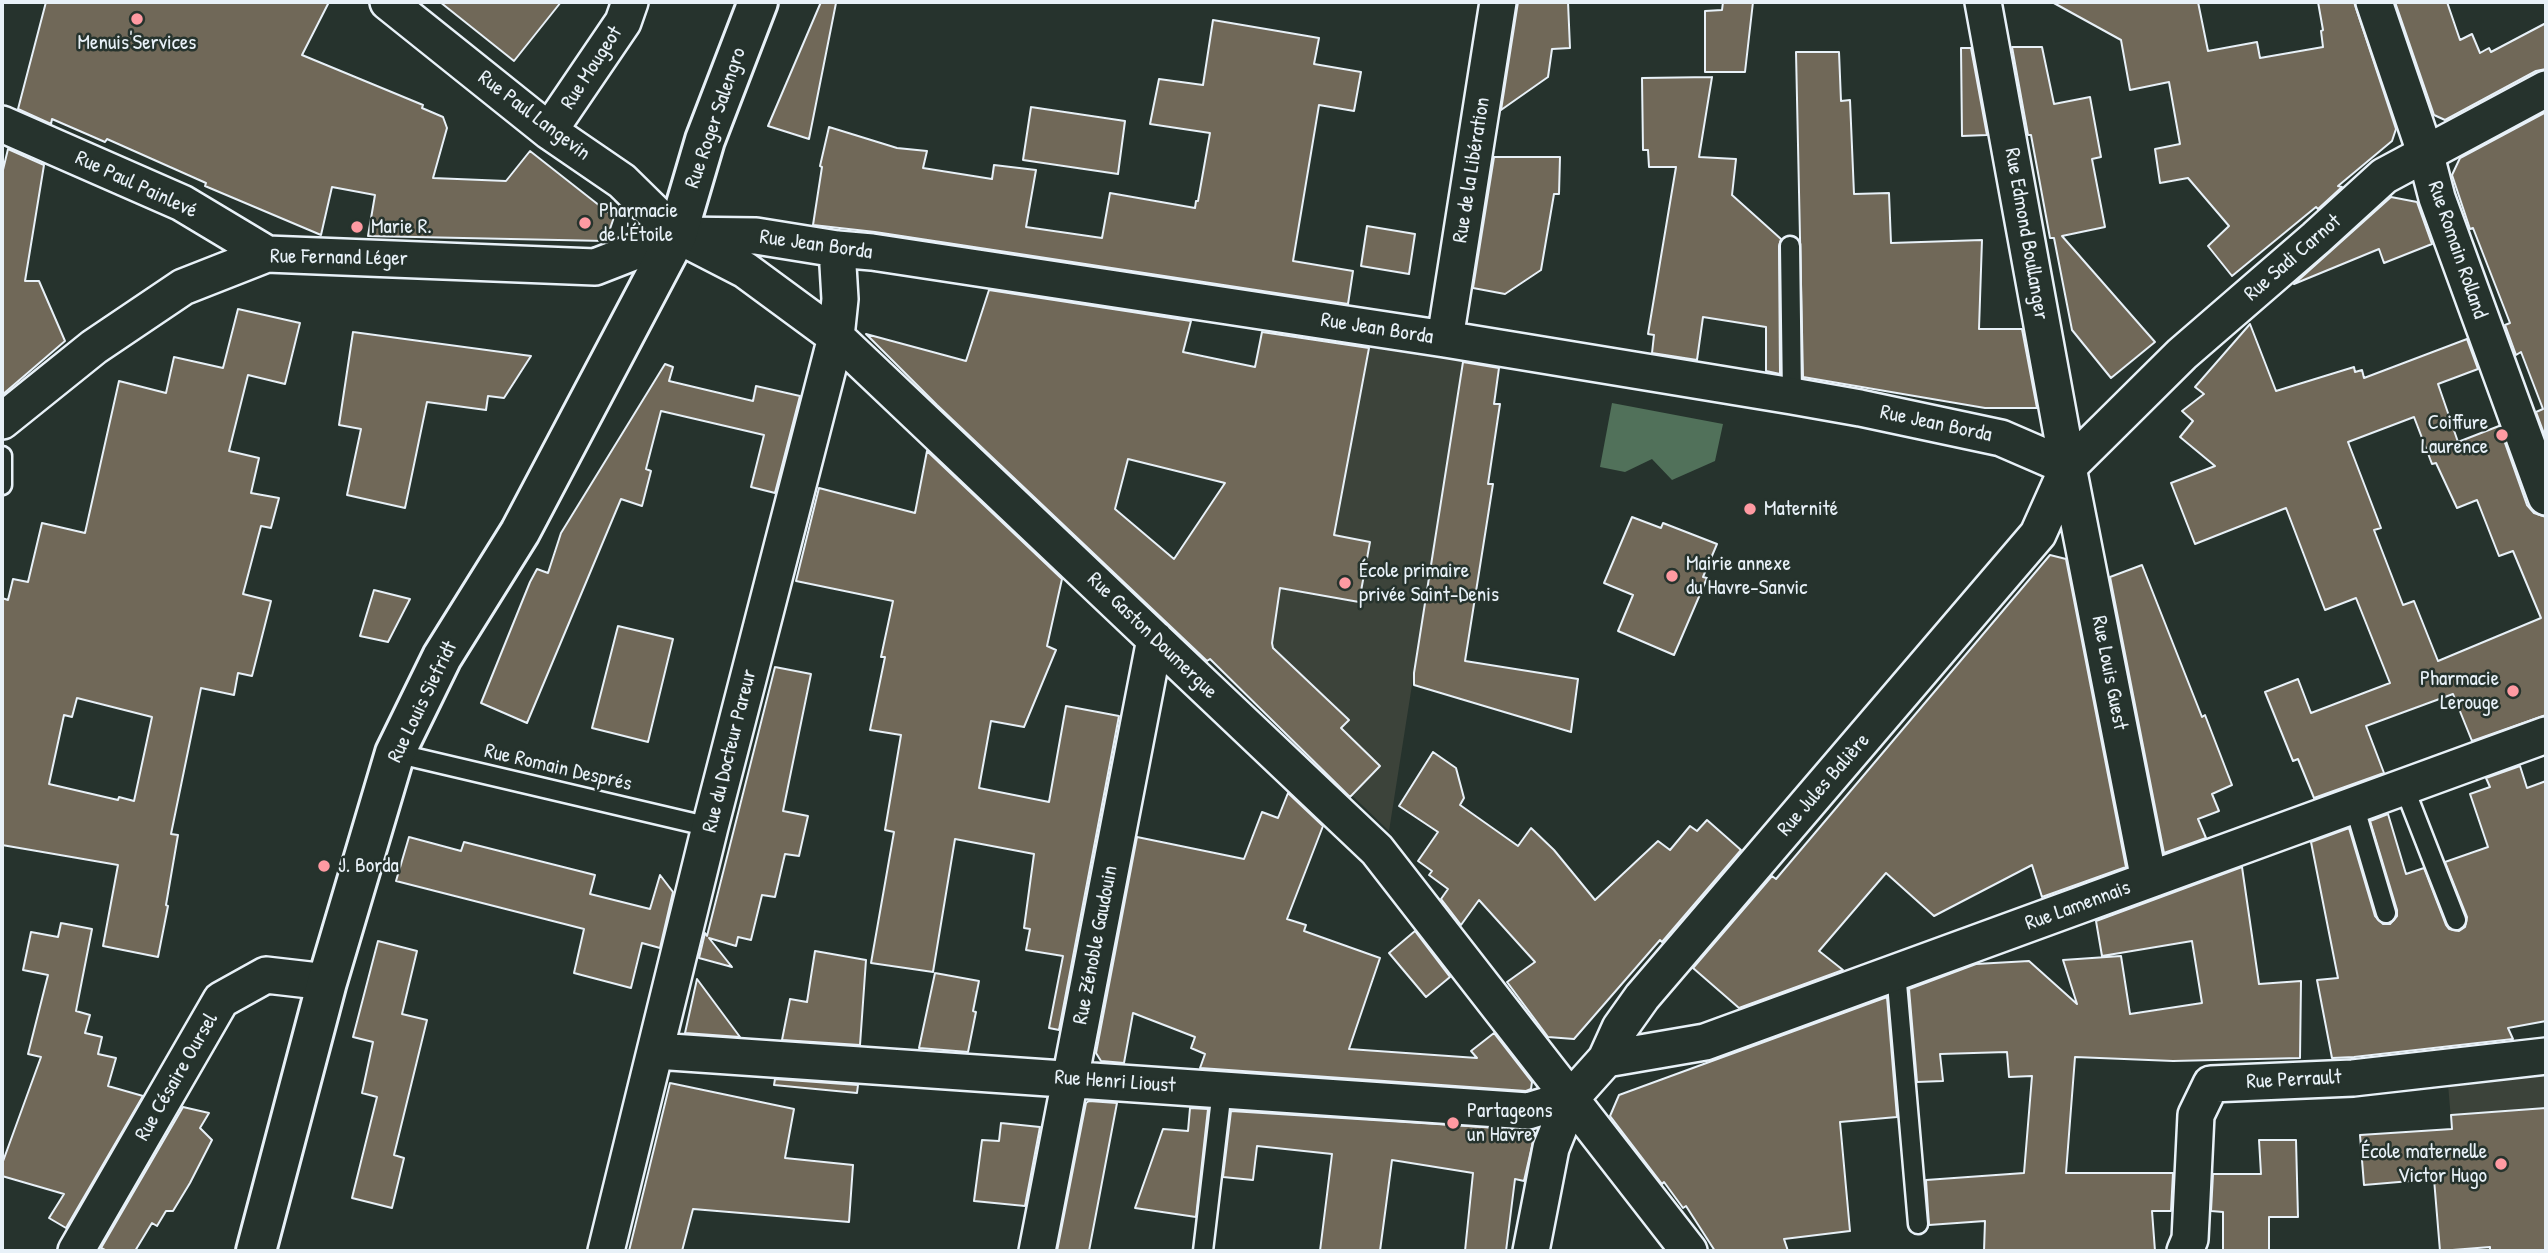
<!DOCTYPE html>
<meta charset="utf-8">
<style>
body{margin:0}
#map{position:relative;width:2548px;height:1253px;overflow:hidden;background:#26332d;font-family:"Patrick Hand",sans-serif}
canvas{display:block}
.frame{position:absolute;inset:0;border:4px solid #e8f1f8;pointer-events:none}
</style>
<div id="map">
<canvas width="2548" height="1253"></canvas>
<div class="frame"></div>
</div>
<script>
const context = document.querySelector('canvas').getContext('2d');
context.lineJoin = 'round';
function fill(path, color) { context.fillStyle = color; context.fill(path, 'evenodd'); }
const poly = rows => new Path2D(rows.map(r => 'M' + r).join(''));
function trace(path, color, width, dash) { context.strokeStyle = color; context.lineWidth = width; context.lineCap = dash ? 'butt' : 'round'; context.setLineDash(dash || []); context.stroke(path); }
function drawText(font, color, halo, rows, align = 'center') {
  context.font = font + ' "Patrick Hand",sans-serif'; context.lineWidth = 5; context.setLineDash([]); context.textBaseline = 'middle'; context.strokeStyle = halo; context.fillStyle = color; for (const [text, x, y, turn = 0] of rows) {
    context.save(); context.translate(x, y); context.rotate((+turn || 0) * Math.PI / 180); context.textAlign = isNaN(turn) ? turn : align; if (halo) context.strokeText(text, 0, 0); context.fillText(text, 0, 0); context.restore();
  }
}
const built = poly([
 [1301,337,1463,361,1389,831,1210,659,1258,608],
 [2546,1073,2546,1251,2462,1251,2448,1084]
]);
const green = poly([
 [1612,403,1723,424,1715,461,1672,480,1652,459,1625,472,1600,467]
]);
const building = poly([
 [46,2,329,2,302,55,423,105,422,108,443,117,447,128,433,178,506,181,530,151,614,217,606,241,368,236,375,195,332,187,321,235,205,186,206,183,107,139,105,142,52,119,51,124,18,109,46,2],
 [440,2,561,2,514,61,440,2],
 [821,2,836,3,809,139,768,126,821,2],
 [1518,2,1568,2,1570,48,1552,49,1548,77,1501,110,1518,2],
 [1723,2,1753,2,1745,72,1705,72,1705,11,1722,10,1723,2],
 [2052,2,2198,2,2208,51,2257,42,2260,58,2323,47,2321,31,2323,30,2318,2,2354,2,2396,129,2392,141,2338,186,2342,187,2318,209,2316,207,2232,276,2208,246,2229,226,2188,178,2160,183,2155,149,2180,144,2169,82,2130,90,2121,40,2052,2],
 [2395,2,2447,2,2460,40,2472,34,2480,53,2489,48,2491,52,2546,23,2546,69,2536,71,2445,120,2434,115,2395,2],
 [1213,20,1319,38,1314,64,1361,72,1354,111,1319,105,1293,261,1353,271,1348,304,875,232,813,225,822,167,820,166,829,127,897,148,927,151,923,168,992,179,994,165,1036,170,1026,227,1102,238,1110,193,1195,208,1196,201,1198,201,1210,133,1150,124,1159,79,1203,85,1213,20],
 [2012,47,2042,47,2054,104,2090,97,2101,157,2092,159,2105,227,2062,236,2155,342,2111,378,2072,330,2054,238,2050,238,2031,135,2028,135,2012,47],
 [1961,48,1971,48,1987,135,1962,136,1961,48],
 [1796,52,1839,52,1841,101,1850,100,1854,194,1889,193,1891,243,1982,240,1979,329,2022,329,2037,408,1985,408,1803,377,1796,52],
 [1712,77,1699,157,1736,159,1732,195,1781,239,1779,246,1780,374,1766,371,1766,327,1703,317,1697,360,1652,353,1654,335,1648,334,1676,167,1649,167,1648,150,1643,150,1642,78,1712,77],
 [1031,107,1125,121,1118,174,1023,160,1031,107],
 [2546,112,2546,439,2536,412,2543,409,2521,352,2516,355,2505,325,2510,323,2473,228,2470,229,2452,175,2460,158,2546,112],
 [8,149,44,165,25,281,39,281,65,341,2,395,2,174,8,149],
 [1494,157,1560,157,1559,194,1554,194,1541,270,1505,294,1473,288,1494,157],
 [2391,197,2417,202,2432,244,2384,263,2379,249,2294,284,2391,197],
 [1367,226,1415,234,1409,274,1361,266,1367,226],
 [989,290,1191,321,1183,352,1255,367,1262,332,1369,348,1334,535,1370,542,1359,602,1280,588,1272,643,1273,648,1349,720,1341,728,1380,766,1350,797,1210,659,1207,661,937,405,866,334,966,361,989,290],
 [1128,459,1225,483,1174,559,1115,509,1128,459],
 [238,309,300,323,285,384,248,375,229,451,259,458,251,493,279,498,271,528,261,526,243,594,271,601,252,676,238,673,234,695,201,688,171,834,178,835,166,905,168,906,158,957,103,946,118,865,2,845,2,598,8,600,13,579,28,582,42,523,85,533,119,381,166,393,174,357,223,368,238,309],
 [77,698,152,717,134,801,119,797,118,800,49,784,64,715,72,717,77,698],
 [2250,324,2276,391,2354,367,2355,372,2362,370,2364,378,2467,339,2478,369,2438,384,2458,442,2499,426,2527,505,2534,513,2546,517,2546,715,2472,741,2453,694,2366,726,2384,773,2314,798,2298,759,2293,761,2265,692,2298,679,2311,713,2390,683,2356,598,2325,610,2286,508,2195,544,2171,483,2215,466,2180,437,2193,421,2182,411,2204,394,2195,387,2250,324],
 [2414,417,2432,464,2436,463,2457,508,2477,500,2499,556,2513,551,2541,618,2438,661,2414,601,2403,605,2374,530,2381,528,2348,442,2414,417],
 [353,332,531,356,504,398,488,396,486,410,427,402,405,508,347,495,361,429,339,425,353,332],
 [1463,362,1499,368,1494,404,1500,404,1488,484,1493,484,1465,661,1578,679,1571,732,1414,685,1414,673,1463,362],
 [665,364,673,367,669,381,753,401,756,386,800,396,775,493,751,487,764,435,661,411,646,469,651,471,642,506,621,499,527,723,481,703,530,582,537,569,548,573,561,533,665,364],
 [927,451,1062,579,1047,646,1056,650,1024,727,991,721,979,788,1049,802,1066,706,1119,716,1059,1030,1049,1028,1063,956,1026,950,1030,929,1024,928,1034,854,955,839,933,972,871,963,894,832,885,830,901,735,870,730,885,657,881,657,893,601,796,581,819,488,915,513,927,451],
 [1632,517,1661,528,1663,523,1717,544,1703,577,1707,578,1674,655,1618,631,1633,595,1604,583,1632,517],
 [2050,555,2066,559,2126,867,2042,897,2032,865,1934,916,1886,873,1819,951,1843,970,1739,1008,1693,968,1772,876,1776,879,2050,555],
 [2142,565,2202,717,2205,715,2232,785,2212,794,2219,811,2198,819,2206,838,2164,853,2110,577,2142,565],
 [374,590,410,599,388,642,360,636,374,590],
 [618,626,673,639,648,742,592,728,618,626],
 [775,667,811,674,783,811,808,816,799,856,785,854,775,897,762,895,751,940,738,937,736,946,709,938,732,967,699,958,705,933,707,936,775,667],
 [1433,752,1456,768,1464,798,1460,805,1518,846,1531,828,1554,850,1595,900,1658,841,1670,850,1690,826,1697,831,1707,820,1741,850,1662,942,1660,940,1574,1039,1548,1037,1507,982,1535,962,1479,900,1461,925,1441,899,1448,889,1429,875,1432,871,1418,861,1438,832,1399,806,1433,752],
 [2520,766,2527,788,2546,781,2546,1021,2508,1028,2513,1039,2354,1057,2332,1058,2317,980,2338,978,2311,842,2349,828,2375,916,2383,924,2390,924,2397,916,2397,910,2370,821,2388,814,2406,874,2424,868,2446,925,2449,929,2459,931,2465,927,2467,917,2445,862,2488,847,2470,794,2490,787,2486,778,2520,766],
 [1288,793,1323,826,1287,919,1306,925,1304,931,1380,958,1349,1049,1477,1058,1471,1051,1494,1033,1532,1082,1531,1089,1526,1091,1200,1068,1205,1054,1191,1048,1195,1037,1133,1013,1124,1063,1101,1061,1096,1053,1137,837,1244,859,1262,812,1278,818,1288,793],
 [409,837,461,851,464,842,595,875,590,894,650,909,660,875,673,892,660,948,642,943,631,988,574,973,584,929,396,881,409,837],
 [2242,867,2259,984,2301,981,2300,1058,2173,1061,2075,1057,2066,1173,2173,1173,2171,1211,2152,1211,2155,1251,1984,1251,1985,1221,1929,1225,1926,1180,2024,1173,2032,1076,2009,1077,2007,1052,1940,1054,1943,1081,1917,1082,1909,989,1976,964,2029,961,2077,1004,2063,960,2121,956,2130,1014,2202,1003,2192,941,2102,956,2096,921,2242,867],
 [61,923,92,929,76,1011,90,1015,85,1033,102,1037,98,1054,116,1058,108,1086,143,1096,66,1228,49,1218,64,1194,2,1176,2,1164,41,1057,28,1054,48,975,23,970,31,932,58,937,61,923],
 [1415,931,1450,977,1426,997,1389,953,1415,931],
 [378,941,417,951,402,1014,427,1020,394,1155,404,1158,392,1208,352,1198,377,1097,362,1093,373,1042,353,1037,378,941],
 [815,951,866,960,860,1045,782,1040,790,999,807,1002,815,951],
 [935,973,979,981,973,1011,976,1012,968,1052,919,1048,935,973],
 [697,979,740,1037,685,1033,697,979],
 [1887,997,1897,1117,1840,1122,1850,1231,1784,1239,1788,1251,1715,1251,1686,1206,1683,1208,1664,1182,1662,1184,1610,1116,1619,1095,1887,997],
 [775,1079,858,1085,857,1093,774,1085,775,1079],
 [670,1083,794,1109,785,1158,853,1165,849,1222,693,1209,682,1251,629,1251,670,1083],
 [1089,1101,1117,1103,1089,1251,1057,1251,1086,1103,1089,1101],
 [183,1107,209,1113,200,1128,212,1140,190,1183,173,1211,166,1211,157,1226,152,1223,135,1251,107,1251,101,1248,183,1107],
 [1190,1108,1208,1109,1196,1217,1135,1208,1163,1129,1188,1131,1190,1108],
 [2546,1108,2546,1251,2490,1251,2490,1247,2440,1251,2434,1179,2364,1185,2360,1135,2452,1129,2451,1115,2546,1108],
 [1231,1111,1532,1130,1535,1133,1524,1181,1515,1179,1506,1251,1465,1251,1473,1173,1392,1160,1380,1251,1320,1251,1332,1154,1257,1146,1253,1180,1223,1177,1231,1111],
 [1001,1123,1040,1127,1025,1206,974,1201,982,1140,999,1141,1001,1123],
 [2259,1140,2296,1140,2298,1217,2269,1217,2269,1251,2223,1251,2223,1212,2211,1211,2213,1174,2261,1174,2259,1140]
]);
const lane = poly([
 [1790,246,1792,396],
 [2,456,2,485],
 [395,753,710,827],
 [2404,787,2456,920],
 [2354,805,2386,913],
 [1896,972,1918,1224],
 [1203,1251,1222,1090]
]);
const street = poly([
 [388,2,549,131,622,181,677,235,745,270,836,337,1377,850,1689,1251],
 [1983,2,2068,467,2149,880],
 [2374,2,2425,152,2437,198,2546,497],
 [2,124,182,203,267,254],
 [549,131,623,22,630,2],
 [1445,339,1498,2],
 [2,421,94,347,183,287,267,254,595,267,677,235,756,236,837,249,872,252,1445,339,1792,396,1860,408,2001,438,2068,467],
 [656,1051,1528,1111,1571,1098],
 [1606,1059,1705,1042,2546,735],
 [76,1251,221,1000,266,975,327,982],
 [606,1251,710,827,836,337,840,299,837,249],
 [1037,1251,1155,639],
 [1531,1251,1551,1148,1571,1098,1606,1059,1620,1028,1642,997,2038,534,2068,467,2182,354,2316,238,2384,176,2546,89],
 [2185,1251,2190,1239,2196,1115,2211,1084,2353,1078,2546,1056]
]);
const secondary = poly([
 [256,1251,327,982,395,753,442,657,520,532,677,235,705,140,758,2]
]);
const markers = [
 [137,19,7,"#ff9aa2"],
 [585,223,7,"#ff9aa2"],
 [357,227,7,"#ff9aa2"],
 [2502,435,7,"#ff9aa2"],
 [1750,509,7,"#ff9aa2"],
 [1672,576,7,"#ff9aa2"],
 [1345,583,7,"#ff9aa2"],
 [2513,691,7,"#ff9aa2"],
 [324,866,7,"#ff9aa2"],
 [1453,1123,7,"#ff9aa2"],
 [2501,1164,7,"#ff9aa2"]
];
const poiNames = [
 ["Menuis'Services",137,43,"center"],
 ["Pharmacie",599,211],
 ["de l'Étoile",599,235],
 ["Marie R.",371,227],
 ["Coiffure",2488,423,"right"],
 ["Laurence",2488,447,"right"],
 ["Maternité",1764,509],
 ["Mairie annexe",1686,564],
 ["du Havre-Sanvic",1686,588],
 ["École primaire",1359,571],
 ["privée Saint-Denis",1359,595],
 ["Pharmacie",2499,679,"right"],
 ["Lerouge",2499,703,"right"],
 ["J. Borda",338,866],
 ["Partageons",1467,1111],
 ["un Havre",1467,1135],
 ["École maternelle",2487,1152,"right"],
 ["Victor Hugo",2487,1176,"right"]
];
const streetNames = [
 ["Rue Mougeot",592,68,-57],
 ["Rue Paul Langevin",534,116,37],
 ["Rue Roger Salengro",716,118,-71],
 ["Rue de la Libération",1472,170,-81],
 ["Rue Paul Painlevé",136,185,25],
 ["Rue Edmond Boullanger",2026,234,80],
 ["Rue Jean Borda",816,245,8],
 ["Rue Romain Rolland",2457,250,71],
 ["Rue Fernand Léger",339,258,1],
 ["Rue Sadi Carnot",2293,258,-41],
 ["Rue Jean Borda",1377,329,9],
 ["Rue Jean Borda",1936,424,12],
 ["Rue Gaston Doumergue",1152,636,44],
 ["Rue Louis Guest",2109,673,79],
 ["Rue Louis Siefridt",423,702,-64],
 ["Rue du Docteur Pareur",730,751,-76],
 ["Rue Romain Després",558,768,13],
 ["Rue Jules Balière",1824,785,-49],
 ["Rue Lamennais",2078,906,-20],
 ["Rue Zénoble Gaudouin",1096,945,-79],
 ["Rue Césaire Oursel",177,1077,-60],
 ["Rue Perrault",2294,1080,-3],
 ["Rue Henri Lioust",1115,1082,4]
];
fill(built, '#3c433a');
fill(green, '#51715a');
fill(building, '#706858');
trace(building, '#e8f1f8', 2);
trace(lane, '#e8f1f8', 23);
trace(street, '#e8f1f8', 40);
trace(secondary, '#e8f1f8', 44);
trace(lane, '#26332d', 18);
trace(street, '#26332d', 35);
trace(secondary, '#26332d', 38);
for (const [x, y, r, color] of markers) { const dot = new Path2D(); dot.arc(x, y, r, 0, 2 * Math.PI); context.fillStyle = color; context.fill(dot); trace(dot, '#26332d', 2.5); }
drawText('21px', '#e8f1f8', '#26332d', poiNames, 'left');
drawText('21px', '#e8f1f8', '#26332d', streetNames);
</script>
